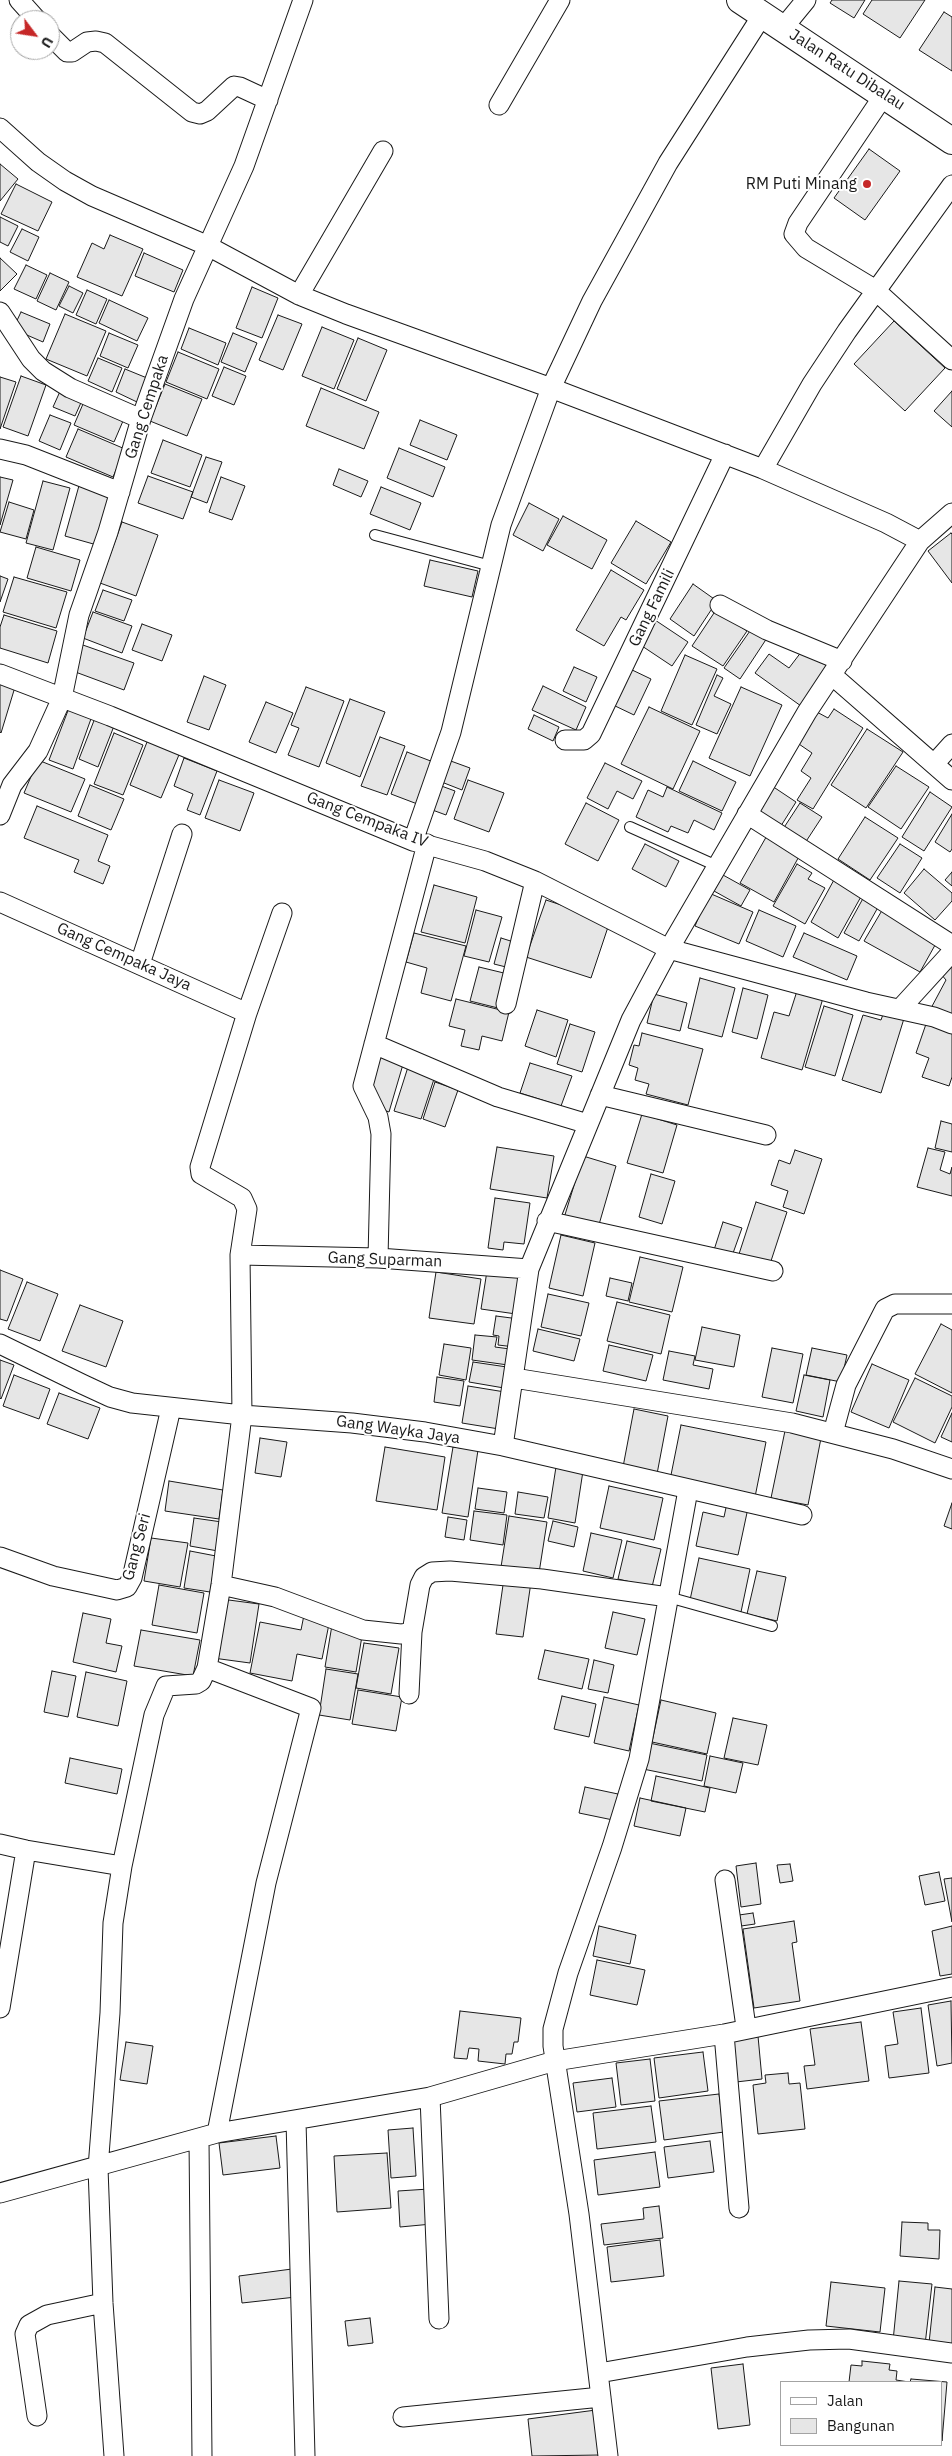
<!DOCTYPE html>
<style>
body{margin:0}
#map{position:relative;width:952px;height:2456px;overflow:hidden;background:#fff;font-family:"IBM Plex Sans",sans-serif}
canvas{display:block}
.legend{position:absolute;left:780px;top:2381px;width:162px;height:65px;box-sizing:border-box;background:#fff;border:1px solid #a3a3a3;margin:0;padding:6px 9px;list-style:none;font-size:15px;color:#1a1a1a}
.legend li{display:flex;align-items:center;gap:10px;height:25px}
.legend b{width:25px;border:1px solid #a3a3a3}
.north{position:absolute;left:10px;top:10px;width:50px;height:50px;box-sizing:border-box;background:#fff;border:1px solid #a3a3a3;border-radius:50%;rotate:121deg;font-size:14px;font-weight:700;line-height:20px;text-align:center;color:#1a1a1a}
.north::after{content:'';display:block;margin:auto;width:18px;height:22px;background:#c62828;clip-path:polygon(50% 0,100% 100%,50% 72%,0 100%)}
</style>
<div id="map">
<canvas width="952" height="2456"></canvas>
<ul class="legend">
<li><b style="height:6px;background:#fff"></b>Jalan</li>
<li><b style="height:14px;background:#e6e6e6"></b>Bangunan</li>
</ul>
<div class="north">U</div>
</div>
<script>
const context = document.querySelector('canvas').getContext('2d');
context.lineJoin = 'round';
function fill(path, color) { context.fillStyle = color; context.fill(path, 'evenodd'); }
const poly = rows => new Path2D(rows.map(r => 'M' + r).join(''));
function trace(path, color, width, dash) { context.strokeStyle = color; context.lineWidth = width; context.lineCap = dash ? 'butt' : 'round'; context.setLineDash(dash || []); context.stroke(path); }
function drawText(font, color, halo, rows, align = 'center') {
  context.font = font + ' "IBM Plex Sans",sans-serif'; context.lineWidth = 4; context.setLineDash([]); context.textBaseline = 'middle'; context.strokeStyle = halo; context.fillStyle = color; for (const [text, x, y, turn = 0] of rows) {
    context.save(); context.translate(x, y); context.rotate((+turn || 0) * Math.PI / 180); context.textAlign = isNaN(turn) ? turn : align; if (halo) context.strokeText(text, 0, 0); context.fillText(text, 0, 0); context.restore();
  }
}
const building = poly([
 [832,0,865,0,854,18,830,3,832,0],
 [872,0,925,0,900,38,863,14,872,0],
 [944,12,952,17,952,71,919,50,944,12],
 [869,149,900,171,865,220,834,198,869,149],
 [0,164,18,179,0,201,0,164],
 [16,184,52,202,38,231,1,214,16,184],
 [0,217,18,226,8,246,0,242,0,217],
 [22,229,39,237,28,261,10,252,22,229],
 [110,235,143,249,122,296,77,277,92,243,104,249,110,235],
 [144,253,183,270,174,292,135,276,144,253],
 [0,258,17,274,0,291,0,258],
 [26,265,47,275,36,299,14,289,26,265],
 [50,273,69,282,56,310,37,301,50,273],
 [69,286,83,293,73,313,59,306,69,286],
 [252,287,278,298,262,338,236,328,252,287],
 [87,290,107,299,96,324,76,315,87,290],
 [109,300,148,318,137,341,99,323,109,300],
 [21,312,50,324,43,342,13,329,21,312],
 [65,314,106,331,87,376,46,359,65,314],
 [278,315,302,324,283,370,259,360,278,315],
 [894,321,945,368,905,411,854,364,894,321],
 [322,327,354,340,334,389,302,376,322,327],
 [189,328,226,343,218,365,181,349,189,328],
 [109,333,138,345,128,368,100,356,109,333],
 [233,333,257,343,245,372,221,362,233,333],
 [358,338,387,350,366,401,337,389,358,338],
 [178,352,219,369,207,399,166,382,178,352],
 [98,358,122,368,112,392,88,381,98,358],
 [224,367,246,376,234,405,212,396,224,367],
 [125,369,147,378,137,402,116,392,125,369],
 [21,376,46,385,28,436,3,427,21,376],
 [0,377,16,382,0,429,0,377],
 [165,384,202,399,187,436,150,421,165,384],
 [62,387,84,396,75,416,53,407,62,387],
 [321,388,379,412,364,449,306,426,321,388],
 [952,391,952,427,934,411,952,391],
 [86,397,126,414,114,442,74,425,86,397],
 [50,415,71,423,60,450,39,441,50,415],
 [420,420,457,435,447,460,410,445,420,420],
 [78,429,125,449,113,477,66,457,78,429],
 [163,440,202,455,190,487,151,473,163,440],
 [399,448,445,467,433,497,387,478,399,448],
 [206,457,222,462,207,503,191,497,206,457],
 [339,469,368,481,361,497,333,485,339,469],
 [148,476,193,492,183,519,138,503,148,476],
 [0,477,13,480,0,525,0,477],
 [221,477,245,486,232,520,209,512,221,477],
 [43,481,70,488,53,550,26,543,43,481],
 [80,482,112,491,97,545,65,536,80,482],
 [381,487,421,503,410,530,370,514,381,487],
 [9,502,34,510,26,539,0,532,9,502],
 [529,503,559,519,543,551,513,535,529,503],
 [563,516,607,540,592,569,547,545,563,516],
 [636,521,671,542,646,584,611,563,636,521],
 [122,522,158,535,136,596,100,583,122,522],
 [951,533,952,534,952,583,928,551,951,533],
 [36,547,80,560,71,591,27,578,36,547],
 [430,560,478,571,472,597,424,586,430,560],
 [611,570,644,590,626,620,621,617,604,646,576,630,611,570],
 [0,576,8,579,0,602,0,576],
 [14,577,67,592,56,628,3,612,14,577],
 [693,584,717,601,694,636,670,619,693,584],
 [103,590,132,600,124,621,95,611,103,590],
 [716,610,747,631,723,666,692,646,716,610],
 [93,612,132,626,122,653,83,638,93,612],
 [4,615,57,631,48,663,0,648,0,627,4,615],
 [652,618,688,642,672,666,636,642,652,618],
 [142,624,172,635,162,661,132,650,142,624],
 [752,628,767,638,740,679,724,668,752,628],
 [80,644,134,663,124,690,70,670,80,644],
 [805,647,830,665,801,706,755,673,769,654,789,668,805,647],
 [685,655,717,669,692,725,661,711,685,655],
 [574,667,597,677,586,702,563,691,574,667],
 [628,668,651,679,634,715,611,704,628,668],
 [717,675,723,678,714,696,731,704,717,734,696,725,717,675],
 [204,676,226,685,209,730,187,722,204,676],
 [0,683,15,687,1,733,0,732,0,683],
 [543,686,586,707,576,730,532,710,543,686],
 [306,687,344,701,319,767,288,755,299,728,291,725,306,687],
 [741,687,782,705,750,776,709,758,741,687],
 [350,699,385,712,360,777,326,763,350,699],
 [266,702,293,713,276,753,249,742,266,702],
 [649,707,700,731,673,789,621,764,649,707],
 [69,708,92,716,73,769,49,760,69,708],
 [834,709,863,728,813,809,797,800,811,778,801,771,812,753,796,742,815,711,828,718,834,709],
 [534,715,559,727,553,741,528,729,534,715],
 [95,718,114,726,98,767,79,759,95,718],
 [867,729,903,752,866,808,831,785,867,729],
 [114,733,143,745,123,795,94,784,114,733],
 [149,737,181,750,161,798,130,785,149,737],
 [380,737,405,746,387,795,361,786,380,737],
 [407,752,436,763,420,805,391,794,407,752],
 [184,758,217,771,200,815,187,810,193,794,174,786,184,758],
 [38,760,85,779,71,812,24,793,38,760],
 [448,760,470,768,462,790,439,781,448,760],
 [693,761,736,782,722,811,679,791,693,761],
 [605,763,642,781,633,799,617,791,608,809,587,798,605,763],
 [896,766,929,787,901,829,868,807,896,766],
 [219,780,254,793,240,831,205,818,219,780],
 [468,780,504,793,489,832,454,819,468,780],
 [436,784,455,791,446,815,427,808,436,784],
 [90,785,124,799,111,830,78,816,90,785],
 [772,786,796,802,779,829,754,813,772,786],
 [667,787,722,813,714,830,694,820,688,833,671,826,668,832,636,817,648,790,663,797,667,787],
 [930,792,952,807,924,851,902,837,930,792],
 [586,803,619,820,598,861,565,844,586,803],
 [800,803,822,817,805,843,783,829,800,803],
 [37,806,108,835,98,861,110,866,103,884,74,872,79,860,24,838,37,806],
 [952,814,952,849,950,852,935,842,952,814],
 [865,817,898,838,870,880,838,859,865,817],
 [769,832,802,851,774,902,740,883,769,832],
 [645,844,679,861,666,887,632,869,645,844],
 [900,844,922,858,900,893,877,878,900,844],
 [797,864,812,873,808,879,825,888,805,924,773,906,797,864],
 [924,869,952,893,952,901,935,920,904,893,924,869],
 [952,872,952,886,945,880,952,872],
 [723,875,750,890,741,906,714,891,723,875],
 [835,878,863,893,838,938,811,922,835,878],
 [434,885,477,897,465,943,421,932,434,885],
 [709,893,753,912,739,944,695,926,709,893],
 [866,893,881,902,859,941,844,933,866,893],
 [546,900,610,921,591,978,526,957,546,900],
 [884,907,939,938,920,972,864,941,884,907],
 [476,910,502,917,489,962,464,956,476,910],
 [759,910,796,926,783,957,746,941,759,910],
 [414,933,466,946,451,1001,421,993,427,968,406,962,414,933],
 [804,933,857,956,847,980,793,957,804,933],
 [501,938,517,943,510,968,494,964,501,938],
 [952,961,952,1019,930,1010,946,980,941,974,952,961],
 [479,967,508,974,498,1008,470,1001,479,967],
 [700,978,735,988,722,1037,688,1028,700,978],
 [743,988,768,995,757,1039,732,1032,743,988],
 [797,991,823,998,802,1070,761,1058,774,1012,789,1016,797,991],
 [654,994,687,1003,680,1031,647,1023,654,994],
 [456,999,509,1012,502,1041,482,1036,479,1050,461,1046,465,1030,449,1026,456,999],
 [824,1006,853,1015,835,1076,805,1067,824,1006],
 [886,1006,906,1012,881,1093,842,1080,863,1015,881,1020,886,1006],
 [537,1010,568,1020,556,1057,525,1046,537,1010],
 [570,1024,595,1032,582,1072,557,1064,570,1024],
 [926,1024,952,1033,952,1077,949,1086,922,1077,929,1058,916,1053,926,1024],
 [642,1033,703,1049,688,1105,646,1094,649,1084,635,1080,638,1068,629,1065,634,1045,639,1046,642,1033],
 [381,1054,404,1061,389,1112,376,1107,369,1091,381,1054],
 [530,1063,572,1076,561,1106,520,1093,530,1063],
 [408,1067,435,1076,421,1119,394,1111,408,1067],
 [435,1082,458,1090,445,1127,423,1119,435,1082],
 [642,1114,677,1125,663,1173,627,1163,642,1114],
 [941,1121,952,1124,952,1152,935,1148,941,1121],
 [497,1147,554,1156,547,1198,490,1189,497,1147],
 [928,1148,945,1152,940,1170,950,1174,952,1167,952,1196,917,1187,928,1148],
 [795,1150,822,1159,804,1214,783,1207,788,1191,771,1185,779,1160,790,1164,795,1150],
 [583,1156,616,1166,598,1228,564,1218,583,1156],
 [651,1174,675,1181,662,1224,639,1217,651,1174],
 [495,1198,530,1203,524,1244,504,1242,503,1250,488,1248,495,1198],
 [756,1202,787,1212,770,1264,739,1254,756,1202],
 [723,1222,742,1228,732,1256,714,1250,723,1222],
 [561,1235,595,1243,583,1296,549,1288,561,1235],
 [640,1257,683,1267,672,1312,629,1302,640,1257],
 [0,1270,23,1279,7,1321,0,1319,0,1270],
 [487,1271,521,1276,516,1314,481,1309,487,1271],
 [436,1272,481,1279,474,1324,429,1318,436,1272],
 [610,1278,632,1283,628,1301,606,1296,610,1278],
 [27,1282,58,1294,40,1341,8,1329,27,1282],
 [548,1294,589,1303,581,1336,541,1327,548,1294],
 [617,1302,670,1315,661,1354,607,1341,617,1302],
 [80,1305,123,1321,106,1367,62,1351,80,1305],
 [496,1316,519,1319,515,1347,498,1345,499,1336,493,1335,496,1316],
 [941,1324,952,1330,952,1393,915,1374,941,1324],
 [702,1327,740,1335,734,1367,695,1360,702,1327],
 [538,1329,580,1339,574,1361,533,1351,538,1329],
 [475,1335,497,1337,495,1347,510,1349,508,1365,472,1360,475,1335],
 [444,1344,471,1348,466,1380,439,1375,444,1344],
 [609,1345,653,1355,646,1381,603,1371,609,1345],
 [772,1348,803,1354,793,1403,762,1397,772,1348],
 [812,1348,847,1355,841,1382,806,1375,812,1348],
 [669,1351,695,1356,693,1365,713,1369,709,1389,663,1380,669,1351],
 [0,1360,14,1365,1,1399,0,1398,0,1360],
 [473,1362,507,1367,504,1388,469,1382,473,1362],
 [872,1364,909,1380,889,1428,851,1412,872,1364],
 [14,1375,50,1389,39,1419,3,1406,14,1375],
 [804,1375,830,1380,823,1417,796,1411,804,1375],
 [437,1377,464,1381,460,1406,434,1402,437,1377],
 [915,1378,952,1396,952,1407,935,1443,893,1422,915,1378],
 [468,1386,505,1392,499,1429,462,1423,468,1386],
 [59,1393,100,1408,88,1439,47,1424,59,1393],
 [634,1409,668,1416,657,1474,623,1467,634,1409],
 [952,1413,952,1442,941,1437,952,1413],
 [681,1425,766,1442,755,1497,670,1480,681,1425],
 [786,1426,822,1433,808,1505,771,1498,786,1426],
 [260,1438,287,1442,281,1477,255,1473,260,1438],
 [385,1447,445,1457,437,1510,376,1501,385,1447],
 [453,1447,478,1450,468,1517,442,1513,453,1447],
 [556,1467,583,1471,575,1523,548,1518,556,1467],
 [169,1481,223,1490,219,1519,165,1511,169,1481],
 [609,1486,663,1498,654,1540,600,1528,609,1486],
 [478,1488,507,1492,504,1513,475,1509,478,1488],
 [518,1492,548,1497,544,1518,515,1514,518,1492],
 [727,1503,748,1508,738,1555,696,1546,703,1512,724,1517,727,1503],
 [952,1503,952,1529,944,1526,952,1503],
 [474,1511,507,1515,503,1545,470,1540,474,1511],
 [509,1516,547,1522,539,1573,501,1567,509,1516],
 [448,1517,467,1520,464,1540,445,1537,448,1517],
 [194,1518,222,1522,218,1551,190,1546,194,1518],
 [553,1521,578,1527,574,1547,548,1541,553,1521],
 [591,1533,622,1540,613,1578,583,1571,591,1533],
 [151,1538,188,1543,180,1587,144,1581,151,1538],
 [627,1541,661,1549,652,1587,618,1579,627,1541],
 [190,1551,216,1556,210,1592,184,1588,190,1551],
 [699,1558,750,1569,741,1612,690,1600,699,1558],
 [757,1571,786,1577,777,1621,747,1614,757,1571],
 [504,1578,531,1582,523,1637,496,1634,504,1578],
 [159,1585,204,1593,197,1633,152,1625,159,1585],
 [221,1599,259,1604,250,1663,213,1658,221,1599],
 [613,1612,645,1619,637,1655,605,1648,613,1612],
 [83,1613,111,1619,106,1643,122,1646,116,1672,73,1662,83,1613],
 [304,1615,330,1619,322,1659,297,1654,292,1681,250,1673,260,1622,301,1630,304,1615],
 [332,1625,363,1630,356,1672,325,1667,332,1625],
 [141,1630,200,1640,193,1676,134,1666,141,1630],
 [364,1643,399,1648,391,1694,356,1688,364,1643],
 [545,1650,589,1659,582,1689,538,1679,545,1650],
 [594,1660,614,1665,608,1693,588,1689,594,1660],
 [326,1669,358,1674,350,1720,319,1715,326,1669],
 [52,1671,76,1676,68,1717,44,1712,52,1671],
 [86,1672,127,1681,118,1726,77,1717,86,1672],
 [358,1690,402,1697,396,1731,352,1724,358,1690],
 [562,1696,596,1704,589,1737,554,1729,562,1696],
 [604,1697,639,1705,629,1751,594,1743,604,1697],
 [661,1700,716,1713,707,1754,652,1742,661,1700],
 [733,1718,767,1725,758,1765,724,1758,733,1718],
 [649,1743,707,1755,702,1781,643,1769,649,1743],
 [710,1756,743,1763,736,1793,704,1786,710,1756],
 [70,1758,122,1769,117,1794,65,1783,70,1758],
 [656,1776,710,1788,705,1812,651,1801,656,1776],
 [585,1787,618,1794,613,1820,579,1813,585,1787],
 [640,1798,686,1808,680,1836,634,1826,640,1798],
 [756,1863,761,1904,741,1907,736,1866,756,1863],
 [790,1864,793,1881,780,1883,777,1865,790,1864],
 [939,1872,945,1901,925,1905,919,1876,939,1872],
 [952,1878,952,1922,944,1879,952,1878],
 [753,1913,755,1924,741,1926,739,1915,753,1913],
 [794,1921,797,1942,792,1943,800,2001,754,2008,743,1929,794,1921],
 [599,1926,636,1935,630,1964,593,1956,599,1926],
 [952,1926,952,1974,940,1976,932,1931,952,1926],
 [597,1960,645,1970,637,2005,590,1995,597,1960],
 [951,2001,952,2063,937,2066,928,2005,951,2001],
 [921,2008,929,2073,889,2078,885,2046,898,2044,893,2012,921,2008],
 [460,2011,521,2018,518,2042,514,2042,512,2054,506,2054,505,2064,478,2061,479,2049,469,2048,467,2059,454,2058,460,2011],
 [861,2022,869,2081,807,2089,804,2066,815,2065,810,2029,861,2022],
 [758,2036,762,2079,736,2082,732,2039,758,2036],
 [126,2042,153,2046,147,2084,120,2080,126,2042],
 [703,2052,708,2091,659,2098,654,2058,703,2052],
 [650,2059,655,2101,621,2105,616,2063,650,2059],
 [788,2073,789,2084,800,2083,805,2129,758,2134,753,2085,766,2083,765,2075,788,2073],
 [612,2078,616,2107,577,2112,573,2083,612,2078],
 [719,2094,724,2132,664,2140,659,2101,719,2094],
 [651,2106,656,2142,597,2149,593,2113,651,2106],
 [413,2128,416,2176,391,2178,388,2130,413,2128],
 [276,2136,280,2168,223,2175,219,2143,276,2136],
 [710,2141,714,2172,668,2178,664,2147,710,2141],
 [655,2152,660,2187,598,2195,594,2160,655,2152],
 [387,2153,391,2208,337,2212,334,2156,387,2153],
 [429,2189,432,2224,400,2227,398,2191,429,2189],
 [659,2206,663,2238,604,2245,601,2224,644,2219,643,2208,659,2206],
 [902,2222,928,2223,928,2230,940,2230,939,2259,900,2256,902,2222],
 [660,2240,664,2276,611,2282,607,2247,660,2240],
 [292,2269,296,2297,242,2303,239,2276,292,2269],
 [899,2281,932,2284,925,2345,893,2341,899,2281],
 [831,2282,885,2288,880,2332,826,2326,831,2282],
 [935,2287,952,2289,952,2345,929,2343,935,2287],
 [370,2318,373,2343,348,2346,345,2321,370,2318],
 [862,2361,890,2364,889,2370,897,2371,896,2380,909,2382,849,2382,851,2365,862,2366,862,2361],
 [743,2364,750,2425,718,2429,711,2368,743,2364],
 [911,2379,947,2382,942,2441,941,2382,910,2382,911,2379],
 [596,2410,601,2455,532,2456,528,2419,596,2410]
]);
const service = poly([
 [375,535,491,566],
 [630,827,717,866],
 [668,1597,772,1626]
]);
const minor = poly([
 [19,0,37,20],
 [783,28,806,0],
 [50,35,67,52,72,52,87,42,96,41,105,43,192,112,200,114,207,111,234,86,240,87,268,100],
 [884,95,798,223,794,234,806,248,874,289,952,360],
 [499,105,560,0],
 [0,128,38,162,65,181,92,196,206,245,299,295,346,314,551,388,763,469,886,523,920,541],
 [299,295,383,151],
 [0,312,31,359,43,371,70,388,141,419],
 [0,449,26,455,120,492],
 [763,469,812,384,847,331,952,185],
 [720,605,767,630,842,661],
 [0,674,110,716,413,841,485,861,535,881,669,949,866,1002,934,1017,952,1024],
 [833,676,952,780],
 [565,740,584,740,591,734,725,454],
 [934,764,952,744],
 [747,814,952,945],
 [0,815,12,785,38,751,62,698,79,615,108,532,141,419,184,299,244,166,303,0],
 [413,841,451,732,501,525,551,388,592,301,668,163,763,14],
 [0,902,247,1013],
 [140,964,182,834],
 [506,1004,535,881],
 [900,1009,952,952],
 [374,1044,498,1097,588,1124],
 [600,1095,766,1135],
 [547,1221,773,1271],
 [240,1255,378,1258,529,1269],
 [378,1258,381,1134,378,1117,363,1086,427,844],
 [0,1344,82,1384,110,1397,132,1403,242,1415,352,1423,425,1432,503,1446,802,1515],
 [514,1378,792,1423,893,1449,952,1469],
 [833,1433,846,1385,885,1309,895,1304,952,1304],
 [503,1446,529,1269,631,1020,669,949,807,712,920,541,952,513],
 [0,1557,53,1576,117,1590,127,1587,132,1578,171,1408],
 [221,1585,275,1597,363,1630,401,1634,412,1632,420,1585,424,1577,432,1572,450,1571,542,1579,668,1597],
 [207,1668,311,1708,266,1883,217,2133],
 [409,1694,412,1632],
 [0,1844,26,1850,122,1866],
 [725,1880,746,2027],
 [0,2008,26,1850],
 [724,2034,739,2208],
 [430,2097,439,2319],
 [296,2121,305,2456],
 [199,2139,202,2456],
 [0,2193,217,2133,430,2097,555,2061,724,2034,952,1987],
 [599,2373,747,2347,809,2340,849,2339,952,2353],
 [37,2416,25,2334,29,2325,47,2315,103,2303],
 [403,2417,601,2397],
 [114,2456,103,2303,98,2168,110,2013,113,1923,122,1866,154,1715,166,1686,196,1684,201,1681,207,1668,221,1585,242,1415,240,1255,247,1209,242,1198,201,1174,200,1167,247,1013,282,913],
 [608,2456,579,2214,553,2046,553,2029,568,1973,612,1847,639,1759,688,1490]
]);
const secondary = poly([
 [740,0,952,141]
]);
const markers = [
 [867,184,5,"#c62828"]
];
const streetNames = [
 ["Jalan Ratu Dibalau",847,70,33],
 ["Gang Cempaka",147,407,-72],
 ["Gang Famili",652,608,-64],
 ["Gang Cempaka IV",367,820,21],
 ["Gang Cempaka Jaya",124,957,24],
 ["Gang Suparman",385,1260,2],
 ["Gang Wayka Jaya",398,1430,8],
 ["Gang Seri",137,1547,-75]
];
const poiNames = [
 ["RM Puti Minang",857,184]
];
fill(building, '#e6e6e6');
trace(building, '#1a1a1a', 1);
trace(service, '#1a1a1a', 12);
trace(minor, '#1a1a1a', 21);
trace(secondary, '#1a1a1a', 28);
trace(service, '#fff', 10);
trace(minor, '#fff', 19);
trace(secondary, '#fff', 26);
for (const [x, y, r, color] of markers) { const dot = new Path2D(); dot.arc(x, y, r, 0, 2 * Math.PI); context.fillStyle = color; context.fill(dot); trace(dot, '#fff', 2); }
drawText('16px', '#1a1a1a', '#fff', streetNames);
drawText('16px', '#1a1a1a', '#fff', poiNames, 'right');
</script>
